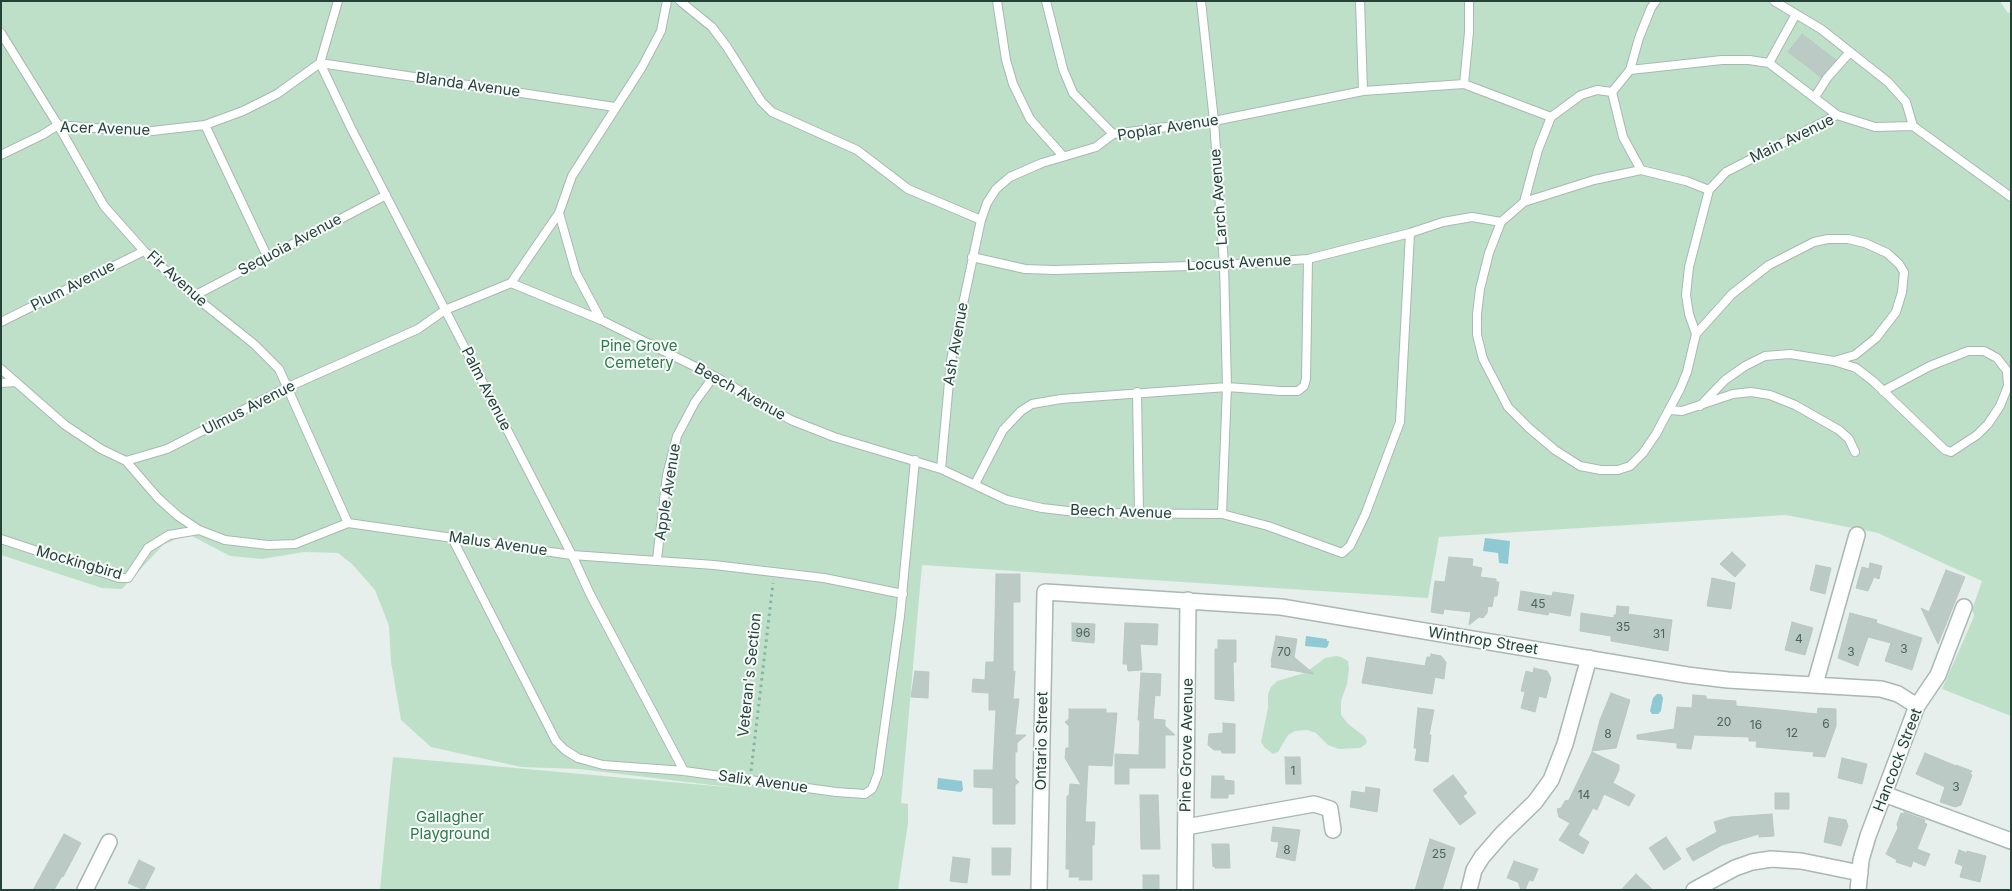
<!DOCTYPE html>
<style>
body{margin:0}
#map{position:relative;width:2012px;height:891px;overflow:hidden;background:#e6efeb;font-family:Inter,sans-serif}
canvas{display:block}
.frame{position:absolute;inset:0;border:2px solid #24423a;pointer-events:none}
</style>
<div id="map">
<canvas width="2012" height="891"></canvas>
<div class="frame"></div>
</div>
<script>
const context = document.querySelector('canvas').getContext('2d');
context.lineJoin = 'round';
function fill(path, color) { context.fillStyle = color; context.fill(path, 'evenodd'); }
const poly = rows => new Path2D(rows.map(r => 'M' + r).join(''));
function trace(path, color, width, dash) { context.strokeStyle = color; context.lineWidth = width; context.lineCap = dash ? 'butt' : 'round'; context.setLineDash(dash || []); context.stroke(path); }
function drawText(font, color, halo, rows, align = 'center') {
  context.font = font + ' Inter,sans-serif'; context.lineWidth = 4; context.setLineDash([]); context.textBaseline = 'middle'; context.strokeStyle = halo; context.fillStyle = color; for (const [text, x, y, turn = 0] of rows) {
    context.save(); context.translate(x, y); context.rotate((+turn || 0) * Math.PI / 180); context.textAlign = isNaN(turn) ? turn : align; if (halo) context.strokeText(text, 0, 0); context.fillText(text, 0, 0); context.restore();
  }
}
const green = poly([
 [1,1,2000,1,2008,13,2011,12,2011,716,1942,689,1972,621,1974,615,1972,610,1982,581,1878,533,1786,515,1439,537,1428,598,922,565,901,803,908,804,908,823,898,890,380,890,393,757,737,788,579,769,521,767,431,747,401,720,391,662,389,626,375,590,352,564,338,553,304,552,262,559,230,556,188,534,163,545,122,589,102,588,1,555],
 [1336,656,1341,657,1348,661,1349,669,1347,684,1341,701,1341,715,1348,724,1364,736,1367,741,1366,744,1360,748,1339,749,1328,745,1316,733,1307,730,1295,731,1288,735,1278,752,1273,754,1264,747,1261,742,1268,708,1268,694,1271,687,1277,681,1305,673,1325,658]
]);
const water = poly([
 [1485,538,1510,541,1508,564,1499,563,1498,553,1483,551],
 [1306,636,1327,639,1327,641,1329,641,1328,646,1326,648,1305,646],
 [1657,694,1661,694,1663,698,1661,711,1658,714,1652,714,1650,711,1653,698],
 [938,778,962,781,963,790,961,792,937,789]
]);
const building = poly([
 [1802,34,1836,60,1821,77,1788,52,1802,34],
 [1732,552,1746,565,1735,577,1720,564,1732,552],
 [1449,557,1473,559,1472,566,1482,568,1480,577,1496,579,1496,582,1499,582,1497,596,1494,596,1492,607,1488,606,1487,613,1483,618,1479,617,1469,625,1471,612,1444,609,1443,614,1431,612,1435,581,1445,582,1449,557],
 [1870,563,1882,566,1879,579,1874,577,1868,591,1856,588,1862,567,1869,569,1870,563],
 [1816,565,1831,568,1825,594,1810,590,1816,565],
 [1946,570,1965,577,1938,644,1921,608,1929,612,1946,570],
 [996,574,1020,574,1020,602,1013,602,1013,672,1015,671,1013,699,1019,699,1015,735,1026,735,1017,743,1017,752,1015,752,1015,778,1019,782,1015,785,1015,824,993,824,993,788,974,787,974,770,993,770,996,710,989,710,989,693,972,692,973,679,985,680,986,662,994,662,996,574],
 [1712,578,1735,583,1731,609,1707,606,1712,578],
 [1521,591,1552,596,1553,592,1574,595,1570,616,1549,612,1548,615,1518,610,1521,591],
 [1617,606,1629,607,1628,614,1672,620,1668,651,1611,641,1611,636,1580,631,1581,613,1614,618,1614,615,1616,615,1617,606],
 [1850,613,1877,620,1876,623,1922,638,1912,670,1885,661,1891,643,1868,637,1858,666,1838,658,1850,613],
 [1792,622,1813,628,1805,655,1785,650,1792,622],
 [1072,623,1095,624,1094,643,1072,641,1072,623],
 [1125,623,1158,624,1157,645,1140,644,1142,670,1128,671,1127,664,1123,664,1125,623],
 [1276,636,1297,639,1294,657,1314,674,1271,667,1272,662,1271,662,1276,636],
 [1218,640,1236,640,1236,662,1233,662,1234,701,1215,699,1215,649,1218,649,1218,640],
 [1431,654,1441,656,1446,662,1444,679,1435,677,1432,694,1362,683,1367,657,1425,666,1427,657,1431,657,1431,654],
 [1534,668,1547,671,1551,678,1546,698,1539,696,1535,712,1521,708,1525,692,1521,691,1526,671,1533,673,1534,668],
 [915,671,929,672,928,698,911,697,915,671],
 [1141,673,1161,674,1160,696,1155,695,1153,719,1165,720,1165,726,1175,735,1165,735,1165,768,1129,768,1129,784,1115,784,1115,754,1139,755,1140,720,1138,720,1141,673],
 [1611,693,1630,700,1616,748,1592,751,1600,720,1611,693],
 [1693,695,1706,696,1706,699,1736,701,1736,706,1770,709,1817,714,1818,708,1836,709,1836,726,1825,757,1813,756,1814,752,1756,747,1757,741,1749,741,1749,737,1694,735,1691,749,1677,748,1677,743,1637,739,1637,735,1674,729,1677,707,1692,708,1693,695],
 [1418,708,1434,710,1429,735,1431,735,1428,762,1415,760,1417,748,1414,748,1418,708],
 [1069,709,1106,709,1106,713,1117,713,1112,766,1088,765,1085,822,1095,822,1094,845,1092,845,1092,880,1079,880,1080,877,1069,877,1070,869,1066,869,1067,796,1069,796,1070,784,1081,785,1065,758,1066,748,1069,748,1069,726,1065,722,1069,719,1069,709],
 [1223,723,1235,724,1235,753,1222,753,1221,750,1214,750,1208,745,1209,734,1223,733,1223,723],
 [1592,752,1619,765,1619,770,1613,783,1635,795,1629,806,1604,794,1597,810,1593,808,1578,835,1589,842,1583,854,1559,840,1570,823,1559,817,1557,809,1561,808,1565,801,1569,800,1592,752],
 [1925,753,1956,766,1956,765,1972,771,1970,774,1972,775,1961,805,1955,807,1940,802,1945,787,1916,774,1925,753],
 [1285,757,1300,757,1301,784,1286,784,1285,757],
 [1842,758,1867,764,1862,784,1838,778,1842,758],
 [1453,775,1467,793,1463,796,1476,813,1460,825,1433,790,1453,775],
 [1212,776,1224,776,1224,780,1234,781,1234,794,1228,794,1228,798,1211,798,1212,776],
 [1366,787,1380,789,1377,812,1350,807,1352,791,1365,793,1366,787],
 [1775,793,1789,793,1789,809,1775,809,1775,793],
 [1140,795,1158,795,1160,849,1141,849,1140,795],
 [1904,812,1925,820,1924,823,1927,824,1917,849,1930,854,1925,866,1913,861,1911,867,1896,862,1897,860,1886,854,1898,828,1897,824,1901,813,1904,814,1904,812],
 [1772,814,1774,836,1759,837,1759,834,1722,845,1693,861,1686,849,1717,832,1714,822,1730,817,1772,814],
 [1829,817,1846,820,1848,826,1841,846,1824,842,1829,817],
 [1273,827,1300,830,1295,861,1276,857,1279,842,1271,841,1273,827],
 [64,834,81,843,63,877,62,876,54,890,33,890,64,834],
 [1666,837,1681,859,1664,870,1649,848,1666,837],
 [1430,839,1455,848,1442,890,1415,890,1430,839],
 [1212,844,1229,844,1230,868,1215,868,1215,866,1213,867,1212,844],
 [992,848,1011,848,1010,875,992,875,992,848],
 [1959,850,1967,853,1967,851,1986,856,1980,882,1960,877,1963,866,1955,863,1959,850],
 [953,857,970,859,967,883,950,881,953,857],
 [139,860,155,868,144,890,128,883,139,860],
 [1514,861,1538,869,1533,881,1529,880,1525,890,1521,890,1518,882,1507,878,1514,861],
 [1636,874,1653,890,1621,890,1636,874],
 [1143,875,1159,875,1159,890,1143,890,1143,875]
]);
const path = poly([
 [751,771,773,583]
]);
const lane = poly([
 [338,1,320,63,351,128,572,555,590,594,684,771],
 [667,1,661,31,642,67,572,176,559,213,511,283,601,320,714,376,791,420,834,437,941,469,1007,500,1042,508,1085,513,1222,514,1268,526,1342,553,1350,546,1365,515,1400,422,1410,233],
 [680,1,712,27,727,47,761,101,772,112,857,150,908,189,981,220],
 [997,1,1006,60,1013,84,1030,119,1063,156],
 [1046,1,1063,69,1073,93,1113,134],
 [1201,1,1214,121,1224,265,1227,387,1222,514],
 [1360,1,1363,91],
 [1774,1,1821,29,1888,82,1906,102,1913,126],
 [1,33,58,125,104,206,144,251,194,296,254,344,279,369,348,523],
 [320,63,615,107],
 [1769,63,1796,14],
 [1630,70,1722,60,1749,60,1769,63,1837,115,1875,127,1913,126,2011,197],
 [1464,84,1469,32,1469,1],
 [1612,92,1630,70,1639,38,1651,8,1656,1],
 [1612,92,1623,137,1641,170],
 [1815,97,1827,78,1850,52],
 [205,125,267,256],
 [1,155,42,135,58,125,143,132,205,125,243,111,277,94,320,63],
 [1709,190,1686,181,1641,170,1594,180,1524,202,1501,222,1489,253,1480,289,1477,314,1477,335,1483,359,1508,407,1529,428,1555,450,1580,466,1601,470,1618,470,1630,466,1643,453,1656,434,1680,389,1687,372,1696,334,1689,314,1686,295,1689,267,1709,190,1726,172,1837,115],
 [1524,202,1538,150,1551,117,1581,95,1597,90,1612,92],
 [559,213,576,273,601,320],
 [972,257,1025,269,1055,270,1224,265,1308,259,1410,233,1443,222,1472,217,1501,222],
 [194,296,386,195],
 [1,322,144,251],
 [1696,334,1732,294,1769,265,1814,242,1828,239,1848,239,1865,243,1887,253,1899,264,1904,272,1902,292,1896,312,1876,338,1855,355,1834,361],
 [1,369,65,425,101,449,126,461,167,449,286,388,418,329,445,310,511,283],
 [1,383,16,382],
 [1137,392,1139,514],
 [1700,406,1725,380,1745,366,1765,356,1790,354,1834,361,1856,368,1873,381,1945,450,1951,452,1977,435,1988,424,2000,406,2008,386,2007,371,1997,358,1984,351,1968,351,1930,366,1883,391],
 [1670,410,1682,411,1733,394,1751,392,1770,395,1795,405,1839,430,1849,439,1855,452],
 [126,461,158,498,178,516,199,530,225,540,268,545,295,544,348,523,572,555,714,565,824,578,903,594],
 [941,469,951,360,981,220,987,203,996,189,1010,177,1042,163,1096,147,1113,134,1214,121,1363,91,1464,84,1551,117],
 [975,484,1003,430,1021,411,1032,404,1061,399,1227,387,1281,391,1298,391,1304,386,1306,379,1308,259],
 [452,538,556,741,565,750,578,758,603,765,684,771,836,792,865,794,872,789,878,774,900,616,915,460],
 [1,539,119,578,128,578,148,548,169,535,199,530],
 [657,559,667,475,677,436,695,402,714,376]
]);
const street = poly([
 [1815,684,1857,535],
 [1884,794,2011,841],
 [1186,827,1314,804,1330,809,1333,830],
 [85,890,109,842],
 [1039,890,1045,592,1281,607,1687,675,1728,680,1881,689,1898,694,1917,706],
 [1185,890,1188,600],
 [1469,890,1474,870,1482,857,1502,834,1535,802,1551,780,1565,744,1589,658],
 [1694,890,1735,868,1752,862,1771,859,1801,861,1860,873],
 [1858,890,1861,860,1868,836,1917,706,1938,675,1964,607]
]);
const numberNames = [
 ["45",1538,604],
 ["35",1623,627],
 ["96",1083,633],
 ["31",1659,634],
 ["4",1799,639],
 ["3",1904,649],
 ["70",1284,652],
 ["3",1851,652],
 ["20",1724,722],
 ["6",1826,724],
 ["16",1756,725],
 ["12",1792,733],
 ["8",1608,734],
 ["1",1293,771],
 ["3",1956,787],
 ["14",1584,795],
 ["8",1287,850],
 ["25",1439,854]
];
const streetNames = [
 ["Blanda Avenue",468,85,8],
 ["Poplar Avenue",1168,128,-9],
 ["Acer Avenue",105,129,2],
 ["Main Avenue",1792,139,-26],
 ["Larch Avenue",1219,197,-94],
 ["Sequoia Avenue",290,245,-28],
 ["Locust Avenue",1239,263,-3],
 ["Fir Avenue",177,279,42],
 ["Plum Avenue",73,286,-27],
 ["Ash Avenue",956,344,-80],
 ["Palm Avenue",486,389,63],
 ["Beech Avenue",740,392,29],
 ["Ulmus Avenue",249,408,-27],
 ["Apple Avenue",668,492,-81],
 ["Beech Avenue",1121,512,2],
 ["Malus Avenue",498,544,8],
 ["Mockingbird",79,563,16],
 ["Winthrop Street",1483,641,9],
 ["Veteran's Section",750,675,-84],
 ["Ontario Street",1042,741,-89],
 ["Pine Grove Avenue",1187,745,-89],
 ["Hancock Street",1898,760,-69],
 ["Salix Avenue",763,782,8]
];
const parkNames = [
 ["Pine Grove",639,346],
 ["Cemetery",639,363],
 ["Gallagher",450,817],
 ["Playground",450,834]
];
fill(green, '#bfe0c8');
fill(water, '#8ec9d4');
fill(building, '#bbcac4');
trace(building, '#b8c9c2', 1);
trace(lane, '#a8b8b2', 10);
trace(street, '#a8b8b2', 18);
trace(path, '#86b3a5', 3, [2.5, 4]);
trace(lane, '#fff', 8);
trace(street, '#fff', 15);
drawText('12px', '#4a645c', null, numberNames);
drawText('15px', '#24423a', '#f7fbf9', streetNames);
drawText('15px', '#2d7a4b', '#f7fbf9', parkNames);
</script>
